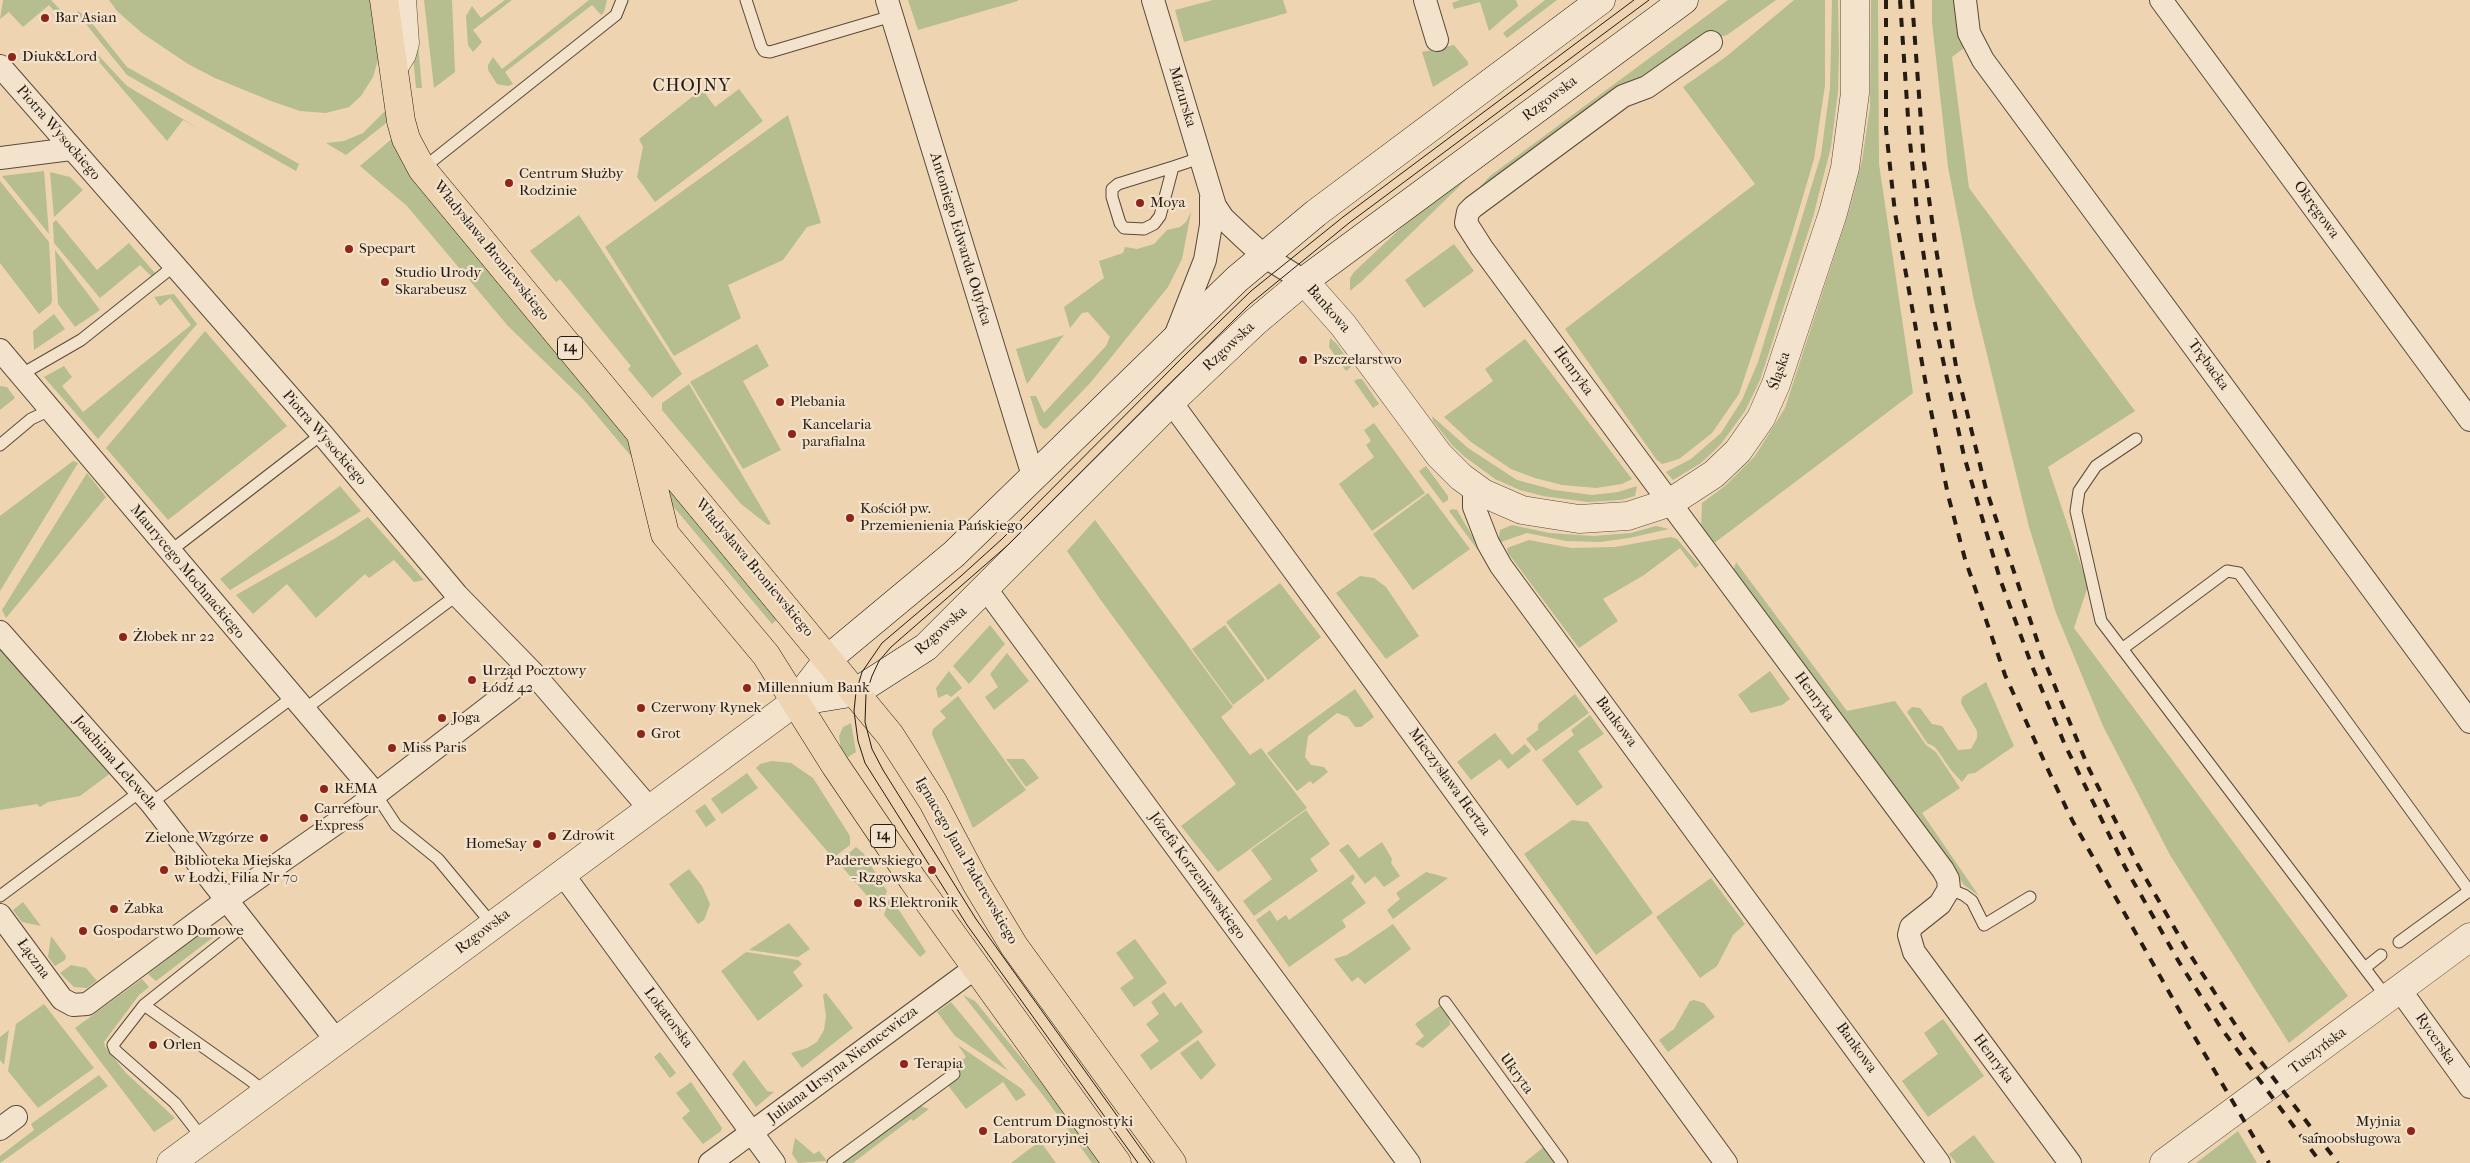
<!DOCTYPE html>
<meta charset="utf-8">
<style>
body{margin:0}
canvas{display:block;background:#eed4b1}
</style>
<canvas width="2470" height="1163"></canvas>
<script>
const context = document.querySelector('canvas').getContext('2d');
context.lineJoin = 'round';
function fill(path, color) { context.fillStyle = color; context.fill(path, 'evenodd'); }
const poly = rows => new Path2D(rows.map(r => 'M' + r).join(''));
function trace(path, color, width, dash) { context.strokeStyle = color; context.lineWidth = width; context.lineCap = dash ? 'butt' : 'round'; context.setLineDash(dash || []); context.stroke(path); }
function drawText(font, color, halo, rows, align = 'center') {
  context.font = font + ' "IM FELL French Canon",serif'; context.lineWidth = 4.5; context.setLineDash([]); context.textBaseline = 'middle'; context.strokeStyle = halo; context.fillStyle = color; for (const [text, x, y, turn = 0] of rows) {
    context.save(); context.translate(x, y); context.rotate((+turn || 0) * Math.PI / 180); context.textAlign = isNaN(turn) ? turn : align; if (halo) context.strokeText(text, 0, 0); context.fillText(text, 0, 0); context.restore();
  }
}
const green = poly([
 [3,0,51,0,67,17,62,20,49,5,23,27,9,12,0,19],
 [109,0,372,0,377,28,378,60,373,77,361,96,349,107,326,113,300,111,271,101,215,78,188,64,142,33,117,11],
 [408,0,414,0,422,88,416,88],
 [424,0,452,0,455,72,434,88],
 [505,0,512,0,473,30,482,42,473,52,468,45,466,16,472,6,481,18],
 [589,0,607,0,604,12,601,15,592,5,505,72,513,84,508,86,497,84,488,70,488,65,493,57,502,69],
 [908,0,1018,0,1018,1,918,30],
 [1213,0,1283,0,1287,13,1184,42,1175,10],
 [1460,0,1516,0,1518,6,1489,31,1480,2,1454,9,1452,3],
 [1545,0,1557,0,1507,38,1503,33],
 [1728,0,1776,0,1727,35,1716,38,1475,192,1490,176],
 [1794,0,1825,0,1825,85,1814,159,1791,237,1739,394,1712,433,1679,459,1662,464,1656,459,1565,329,1755,184,1683,87,1727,56],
 [1832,0,1838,0,1839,54,1838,91,1831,147,1813,217,1760,380,1745,411,1721,444,1701,463,1673,480,1666,472,1691,459,1721,433,1742,400,1758,362,1821,155,1830,88],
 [1871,0,1878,0,1879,164,1913,393,1713,544,1701,528,1702,503,1725,486,1755,456,1785,408,1850,208,1862,161,1870,107],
 [1932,0,1955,0,1956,23,1964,48,1952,57,1969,188,2135,411,2048,467,2088,586,2074,628,2348,996,2289,1043,2170,855,2103,726,2056,613,2029,527,1974,301,1948,167,1932,22],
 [78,11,91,22,127,67,299,164,296,171,127,75,77,13],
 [1454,45,1468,62,1468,65,1433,87,1422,52],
 [97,54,127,86,201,130,183,120,167,141,94,56],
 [702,89,715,107,739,89,763,121,655,202,637,177,643,147,639,139],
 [388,108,390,120,346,155,326,143,344,141,363,133],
 [788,115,821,223,807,227,783,260,728,285,741,318,674,356,605,247],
 [394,137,780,617,772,624,583,399,508,326,407,206,360,166],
 [44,171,49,234,2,176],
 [50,172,70,177,83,190,54,217],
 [1473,173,1362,281,1350,291,1350,278,1354,272,1403,226],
 [0,181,49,242,52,300,51,304,39,314,0,263],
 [1191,212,1182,259,1168,287,1091,382,1047,428,1044,429,1039,424,1030,396,1036,396,1044,413,1106,346,1110,337,1088,312,1082,313,1070,328,1064,307,1104,278,1099,261,1123,253,1125,247,1137,249,1154,244,1167,230,1180,227,1186,222],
 [579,215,682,374,652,398,628,369,631,366,560,279,556,282,530,251],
 [56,220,97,270,129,243,155,273,151,276,140,265,100,298,54,243,53,223],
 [1454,244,1474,271,1424,308,1405,280],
 [55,250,100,310,75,327,58,304],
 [174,294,197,324,98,439,44,377,64,366,72,377,62,386,83,412,191,325,170,298,160,306,154,297],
 [54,314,65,329,34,350,33,331],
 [205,331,287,426,168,520,106,448],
 [1064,335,1027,384,1016,349],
 [1330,338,1337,344,1350,363,1351,367,1346,371,1329,347],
 [1525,339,1632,479,1622,484,1596,488,1562,485,1535,478,1511,469,1471,442,1444,417,1493,381,1485,369],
 [757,344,769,366,743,381,781,450,743,469,690,382],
 [1358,379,1362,379,1379,404,1373,408,1354,381],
 [689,384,771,524,768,525,741,504,662,410,662,403],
 [0,386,7,387,15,398,0,410],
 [1432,416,1468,448,1517,480,1554,490,1592,495,1618,492,1637,486,1635,496,1621,500,1588,502,1543,496,1520,490,1495,479,1465,457,1452,445,1433,421],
 [1374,423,1425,493,1372,531,1339,484,1374,457,1366,445,1371,441,1364,430],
 [73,461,78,463,0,591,0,516],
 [1426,466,1448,496,1448,500,1443,503,1419,471],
 [87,473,106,497,6,618,2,610],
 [340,486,361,511,230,590,220,579],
 [1428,493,1470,549,1413,590,1373,534],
 [1452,509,1457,510,1481,551,1477,549,1449,511],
 [368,517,424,580,414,582,394,560,369,578,365,574,316,618,287,584,253,614,236,595,334,539],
 [1095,520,1233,707,1221,717,1250,755,1261,748,1307,808,1218,872,1181,826,1236,784,1100,599,1067,551],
 [1512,525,1549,533,1593,536,1631,533,1656,526,1669,529,1629,538,1600,542,1566,541,1527,533,1498,543,1500,530],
 [1671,537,1677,539,1699,565,1695,568,1680,548,1644,575,1603,599,1618,621,1579,648,1508,553,1507,548,1529,540,1571,548,1615,547],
 [1736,562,1847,711,1895,701,1926,745,1936,752,1960,788,1922,813,1979,896,1964,885,1733,572],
 [1360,576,1374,578,1386,587,1419,636,1386,659,1336,593],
 [1280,583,1321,637,1268,680,1226,622],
 [990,625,1005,644,969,684,953,666],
 [1225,625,1265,680,1233,705,1192,649],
 [0,646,112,772,80,796,48,802,40,807,37,804,0,810],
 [1007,653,1029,681,994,710,985,697,998,687,990,674],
 [949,671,962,688,951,697,947,694,938,698,936,688],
 [1770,671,1790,699,1782,705,1751,713,1738,695],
 [1986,682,2014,746,1975,773,1968,774,1962,782,1951,770,1935,747,1927,743,1907,712,1912,707,1920,708,1932,724,1942,726,1958,750,1971,749,1977,738,1977,731,1961,703,1962,697],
 [1355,689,1374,717,1361,727,1355,727,1348,717,1337,713,1308,736,1305,757,1311,765,1324,767,1328,772,1313,784,1310,781,1297,791,1267,753],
 [1575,694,1589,713,1536,751,1526,739,1538,730,1538,724],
 [958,696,1026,790,973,828,932,734,933,729,946,718,940,711],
 [1590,715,1604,734,1578,751,1603,787,1577,806,1542,760,1574,735,1571,730],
 [851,723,856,752,845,759,841,751,839,736,843,727],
 [1495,733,1512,755,1525,744,1531,751,1508,769,1500,759,1471,780,1457,762],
 [1006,759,1024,759,1039,778,1026,787],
 [772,761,791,763,813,778,850,836,850,845,833,858,756,768,760,764],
 [747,773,758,788,722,814,711,799],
 [705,804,716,820,706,827,695,811],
 [1306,810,1330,844,1310,859,1318,871,1254,916,1243,901,1272,879,1251,850],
 [1572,820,1588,822,1653,913,1596,955,1524,854],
 [1382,842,1392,859,1391,863,1400,876,1384,887,1375,876,1365,884,1339,850,1348,844,1359,858],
 [856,847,863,853,887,891,880,911,838,862],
 [689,869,702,886,710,904,704,920,698,924,669,884],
 [1426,872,1448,878,1393,919,1387,910,1400,899,1396,893],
 [1353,874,1355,878,1351,883,1366,903,1342,920,1346,927,1289,967,1256,920,1270,910,1277,921,1286,915,1289,920],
 [1711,878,1745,924,1733,935,1717,966,1700,978,1656,917],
 [890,896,926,952,920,957,884,915],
 [23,902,41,926,22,922,13,910],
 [789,923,810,949,798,957,749,950],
 [1393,924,1411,949,1365,984,1358,977,1352,982,1334,959,1347,955],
 [210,926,215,926,216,935,156,981,148,974],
 [51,936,66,956,65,960,55,966,48,957],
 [1135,939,1167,983,1134,1007,1120,988,1134,978,1116,953],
 [746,952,798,960,802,964,793,972,803,986,758,1021,721,971],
 [71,965,86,968,97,981,87,988,74,987,60,973],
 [142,979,149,987,139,995,104,1042,105,1047,126,1073,175,1118,154,1132,75,1028],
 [1164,992,1175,1007,1181,1002,1203,1032,1151,1070,1140,1055,1159,1041,1146,1024,1159,1014,1151,1002],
 [826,993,853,1028,802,1068,791,1053,807,1048,817,1042,824,1030,826,1016,823,995],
 [963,995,975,1001,1045,1087,1102,1163,1092,1163,1046,1099],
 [1694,1000,1704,1003,1715,1017,1668,1052,1659,1040,1674,1029,1690,1001],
 [951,1002,1008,1071,955,1036,937,1012],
 [44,1004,94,1068,38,1108,8,1071,16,1024],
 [1441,1005,1449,1016,1450,1025,1423,1048,1415,1044,1424,1036,1415,1024],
 [1943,1019,1984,1076,1928,1117,1902,1081,1938,1054,1924,1033],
 [9,1030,4,1065,0,1060,0,1037],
 [1198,1040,1216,1065,1201,1080,1180,1053],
 [958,1045,1022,1089,1026,1095,1016,1101,1003,1082,966,1109,947,1084,961,1074,956,1065,966,1057],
 [660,1052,676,1073,670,1078,654,1057],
 [744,1060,767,1091,774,1092,756,1107,732,1074],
 [99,1075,108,1086,0,1163,0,1156,34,1130,31,1124],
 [691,1082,722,1128,721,1131,703,1144,682,1118,690,1111,676,1093],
 [918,1105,929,1109,913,1121,911,1119,853,1163,841,1163],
 [2238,1131,2257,1163,2196,1163],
 [1974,1135,1995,1163,1956,1163,1949,1154],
 [795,1138,814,1154,819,1151,827,1161,798,1163,792,1154],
 [1040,1141,1056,1163,1011,1163],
 [1545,1146,1557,1163,1524,1163]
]);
const service = poly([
 [746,0,761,46,764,51,770,52,892,16],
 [1173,167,1160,216,1154,224,1144,229,1124,228,1120,223,1112,197,1112,189,1118,184,1173,167,1200,158],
 [422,169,616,15,622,0],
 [22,374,81,340,174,266],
 [2136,439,2096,466,2079,491,2076,511,2101,621,2388,999],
 [0,445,31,419,50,410],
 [169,552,322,434],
 [2122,649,2227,571,2239,573,2470,892],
 [305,709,457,595],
 [375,793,396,825,438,859,492,924],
 [151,803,293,697],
 [1949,889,1964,895,1972,901,1984,925,2030,897],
 [0,896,141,791],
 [2399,942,2469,891],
 [2366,967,2381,955],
 [1445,1002,1562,1163],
 [144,1005,250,1080,266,1093],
 [203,1139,175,1103,115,1050,113,1045,144,1005,246,924],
 [833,1163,954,1074]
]);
const minor = poly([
 [887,0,1034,479],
 [1153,0,1215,206,1223,218,1243,237,1264,256,1304,281],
 [1425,0,1437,40],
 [1965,0,1969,33,1983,60,2470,722],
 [2161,0,2470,420],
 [1711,42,1647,87,1623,96,1473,207,1468,212,1466,223,1482,248,1650,476,1943,870,1948,879,1949,889,1940,904,1911,927,1909,935,1914,952,2070,1163],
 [0,66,322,434,457,595,533,673,649,808],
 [0,158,71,149],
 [1174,339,1205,260,1211,225,1211,198],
 [0,350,375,793],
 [1171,402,1726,1163],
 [1474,488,1474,507,1488,543,1501,566,1939,1163],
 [986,589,1409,1163],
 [0,632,151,803,336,1040],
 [562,873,774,1163],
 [0,915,62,999,73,1005,87,1004,228,899,358,808,533,673],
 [2400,990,2470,1087],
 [0,1129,16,1117],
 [710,1163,975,968]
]);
const tertiary = poly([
 [394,67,402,54,405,43,402,0],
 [1304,281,1343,325,1439,455,1461,477,1483,493,1522,510,1579,519,1628,516,1671,502,1714,474,1738,451,1761,418,1776,384,1833,213,1845,168,1855,93,1855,0],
 [171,1163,795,702],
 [2164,1163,2470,937]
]);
const secondary = poly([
 [795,702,856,692,926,647,1180,393,1255,322,1304,281,1684,0],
 [795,702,829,658,954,554,1237,279,1316,213,1601,0]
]);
const primary = poly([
 [384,0,401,121,406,139,422,169,890,735,933,802,976,883,1014,946,1172,1163],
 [642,439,665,534,766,655,835,765,913,880,1117,1163]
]);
const tram = poly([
 [1138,1163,967,925,865,763,858,741,854,711,856,692,862,672,882,643,961,576,1002,539,1184,356,1251,291,1343,217,1634,0],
 [1151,1163,976,919,883,770,872,749,865,722,866,694,872,676,879,661,891,647,1008,545,1250,304,1349,223,1649,0]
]);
const rail = poly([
 [1886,0,1886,129,1895,213,1928,396,1948,495,1965,559,2005,675,2050,774,2072,820,2187,1024,2269,1163],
 [1900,0,1909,132,1917,211,1932,310,1964,456,2000,579,2032,666,2065,745,2125,867,2179,962,2221,1028,2321,1163],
 [1912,0,1924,163,1936,249,1957,372,1986,489,2042,655,2089,769,2138,865,2189,953,2249,1046,2338,1163]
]);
const markers = [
 [45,18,5,"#8f2418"],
 [12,57,5,"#8f2418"],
 [509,183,5,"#8f2418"],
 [1140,203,5,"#8f2418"],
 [349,249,5,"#8f2418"],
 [385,282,5,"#8f2418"],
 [1303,360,5,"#8f2418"],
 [780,402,5,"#8f2418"],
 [792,434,5,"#8f2418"],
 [850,518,5,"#8f2418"],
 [123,637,5,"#8f2418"],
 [472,680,5,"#8f2418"],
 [747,688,5,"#8f2418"],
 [641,708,5,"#8f2418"],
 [442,718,5,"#8f2418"],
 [641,734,5,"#8f2418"],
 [392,748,5,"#8f2418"],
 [324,789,5,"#8f2418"],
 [304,818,5,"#8f2418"],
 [552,836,5,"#8f2418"],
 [264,838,5,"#8f2418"],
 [537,844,5,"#8f2418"],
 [164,870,5,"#8f2418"],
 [932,870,5,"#8f2418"],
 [858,903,5,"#8f2418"],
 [114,909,5,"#8f2418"],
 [83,931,5,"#8f2418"],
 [153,1045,5,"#8f2418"],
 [904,1064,5,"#8f2418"],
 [983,1131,5,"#8f2418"],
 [2411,1131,5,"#8f2418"]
];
const shields = [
 [570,348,25],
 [883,836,25]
];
const shieldNames = [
 ["14",570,348],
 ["14",883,836]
];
const poiNames = [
 ["Bar Asian",55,18],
 ["Diuk&Lord",22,57],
 ["Centrum Służby",519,174],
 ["Rodzinie",519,191],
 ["Moya",1150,203],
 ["Specpart",359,249],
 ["Studio Urody",395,273],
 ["Skarabeusz",395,290],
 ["Pszczelarstwo",1313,360],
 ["Plebania",790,402],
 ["Kancelaria",802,425],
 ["parafialna",802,442],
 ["Kościół pw.",860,509],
 ["Przemienienia Pańskiego",860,526],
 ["Żłobek nr 22",133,637],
 ["Urząd Pocztowy",482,671],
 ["Łódź 42",482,688],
 ["Millennium Bank",757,688],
 ["Czerwony Rynek",651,708],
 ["Joga",452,718],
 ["Grot",651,734],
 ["Miss Paris",402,748],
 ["REMA",334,789],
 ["Carrefour",314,809],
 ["Express",314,826],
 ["Zdrowit",562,836],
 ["Zielone Wzgórze",254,838,"right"],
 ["HomeSay",527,844,"right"],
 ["Biblioteka Miejska",174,861],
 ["w Łodzi, Filia Nr 70",174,878],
 ["Paderewskiego",922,861,"right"],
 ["- Rzgowska",922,878,"right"],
 ["RS Elektronik",868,903],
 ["Żabka",124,909],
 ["Gospodarstwo Domowe",93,931],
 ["Orlen",163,1045],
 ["Terapia",914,1064],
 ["Centrum Diagnostyki",993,1122],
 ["Laboratoryjnej",993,1139],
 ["Myjnia",2401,1122,"right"],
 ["samoobsługowa",2401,1139,"right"]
];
const streetNames = [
 ["Mazurska",1182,97,73],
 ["Rzgowska",1550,99,-37],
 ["Piotra Wysockiego",58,133,49],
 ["Okręgowa",2316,210,54],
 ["Antoniego Edwarda Odyńca",960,239,73],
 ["Władysława Broniewskiego",491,251,51],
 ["Bankowa",1328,309,49],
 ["Rzgowska",1229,347,-43],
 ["Trębacka",2208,365,54],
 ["Henryka",1573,371,54],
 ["Śląska",1780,371,-71],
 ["Piotra Wysockiego",324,438,49],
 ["Władysława Broniewskiego",754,568,50],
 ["Maurycego Mochnackiego",187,572,50],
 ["Rzgowska",941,631,-42],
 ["Henryka",1814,697,54],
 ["Bankowa",1616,722,53],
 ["Joachima Lelewela",115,763,49],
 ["Mieczysława Hertza",1449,782,54],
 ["Ignacego Jana Paderewskiego",966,861,60],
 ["Józefa Korzeniowskiego",1197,876,54],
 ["Rzgowska",483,932,-37],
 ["Łączna",33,959,54],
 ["Lokatorska",668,1018,53],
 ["Rycerska",2435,1039,55],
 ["Bankowa",1856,1048,54],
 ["Tuszyńska",2318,1051,-37],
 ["Henryka",1993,1059,53],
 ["Juliana Ursyna Niemcewicza",843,1065,-37],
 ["Ukryta",1516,1074,54]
];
const quarterNames = [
 ["CHOJNY",692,87]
];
fill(green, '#b6bd8e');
trace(service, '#584a3a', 13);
trace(minor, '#584a3a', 24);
trace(tertiary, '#584a3a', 29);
trace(secondary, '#261c13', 29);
trace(primary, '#261c13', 29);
trace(service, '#f4e3cc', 11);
trace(minor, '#f4e3cc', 22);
trace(tertiary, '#f4e3cc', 28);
trace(secondary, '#f4e3cc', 28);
trace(primary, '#eed4b1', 28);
trace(tram, '#261c13', 1);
trace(rail, '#261c13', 4, [9, 9]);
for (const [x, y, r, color] of markers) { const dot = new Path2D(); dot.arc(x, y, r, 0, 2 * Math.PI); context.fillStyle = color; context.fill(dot); trace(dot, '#f4e3cc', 2); }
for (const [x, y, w] of shields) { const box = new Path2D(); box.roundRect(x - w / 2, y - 11.5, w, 23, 4); context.fillStyle = '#f4e3cc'; context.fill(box); trace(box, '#261c13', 1); }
drawText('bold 14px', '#261c13', null, shieldNames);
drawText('15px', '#261c13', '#f4e3cc', poiNames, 'left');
drawText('15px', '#261c13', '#f4e3cc', streetNames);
context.letterSpacing = '1px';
drawText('18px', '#261c13', '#f4e3cc', quarterNames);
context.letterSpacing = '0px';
</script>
